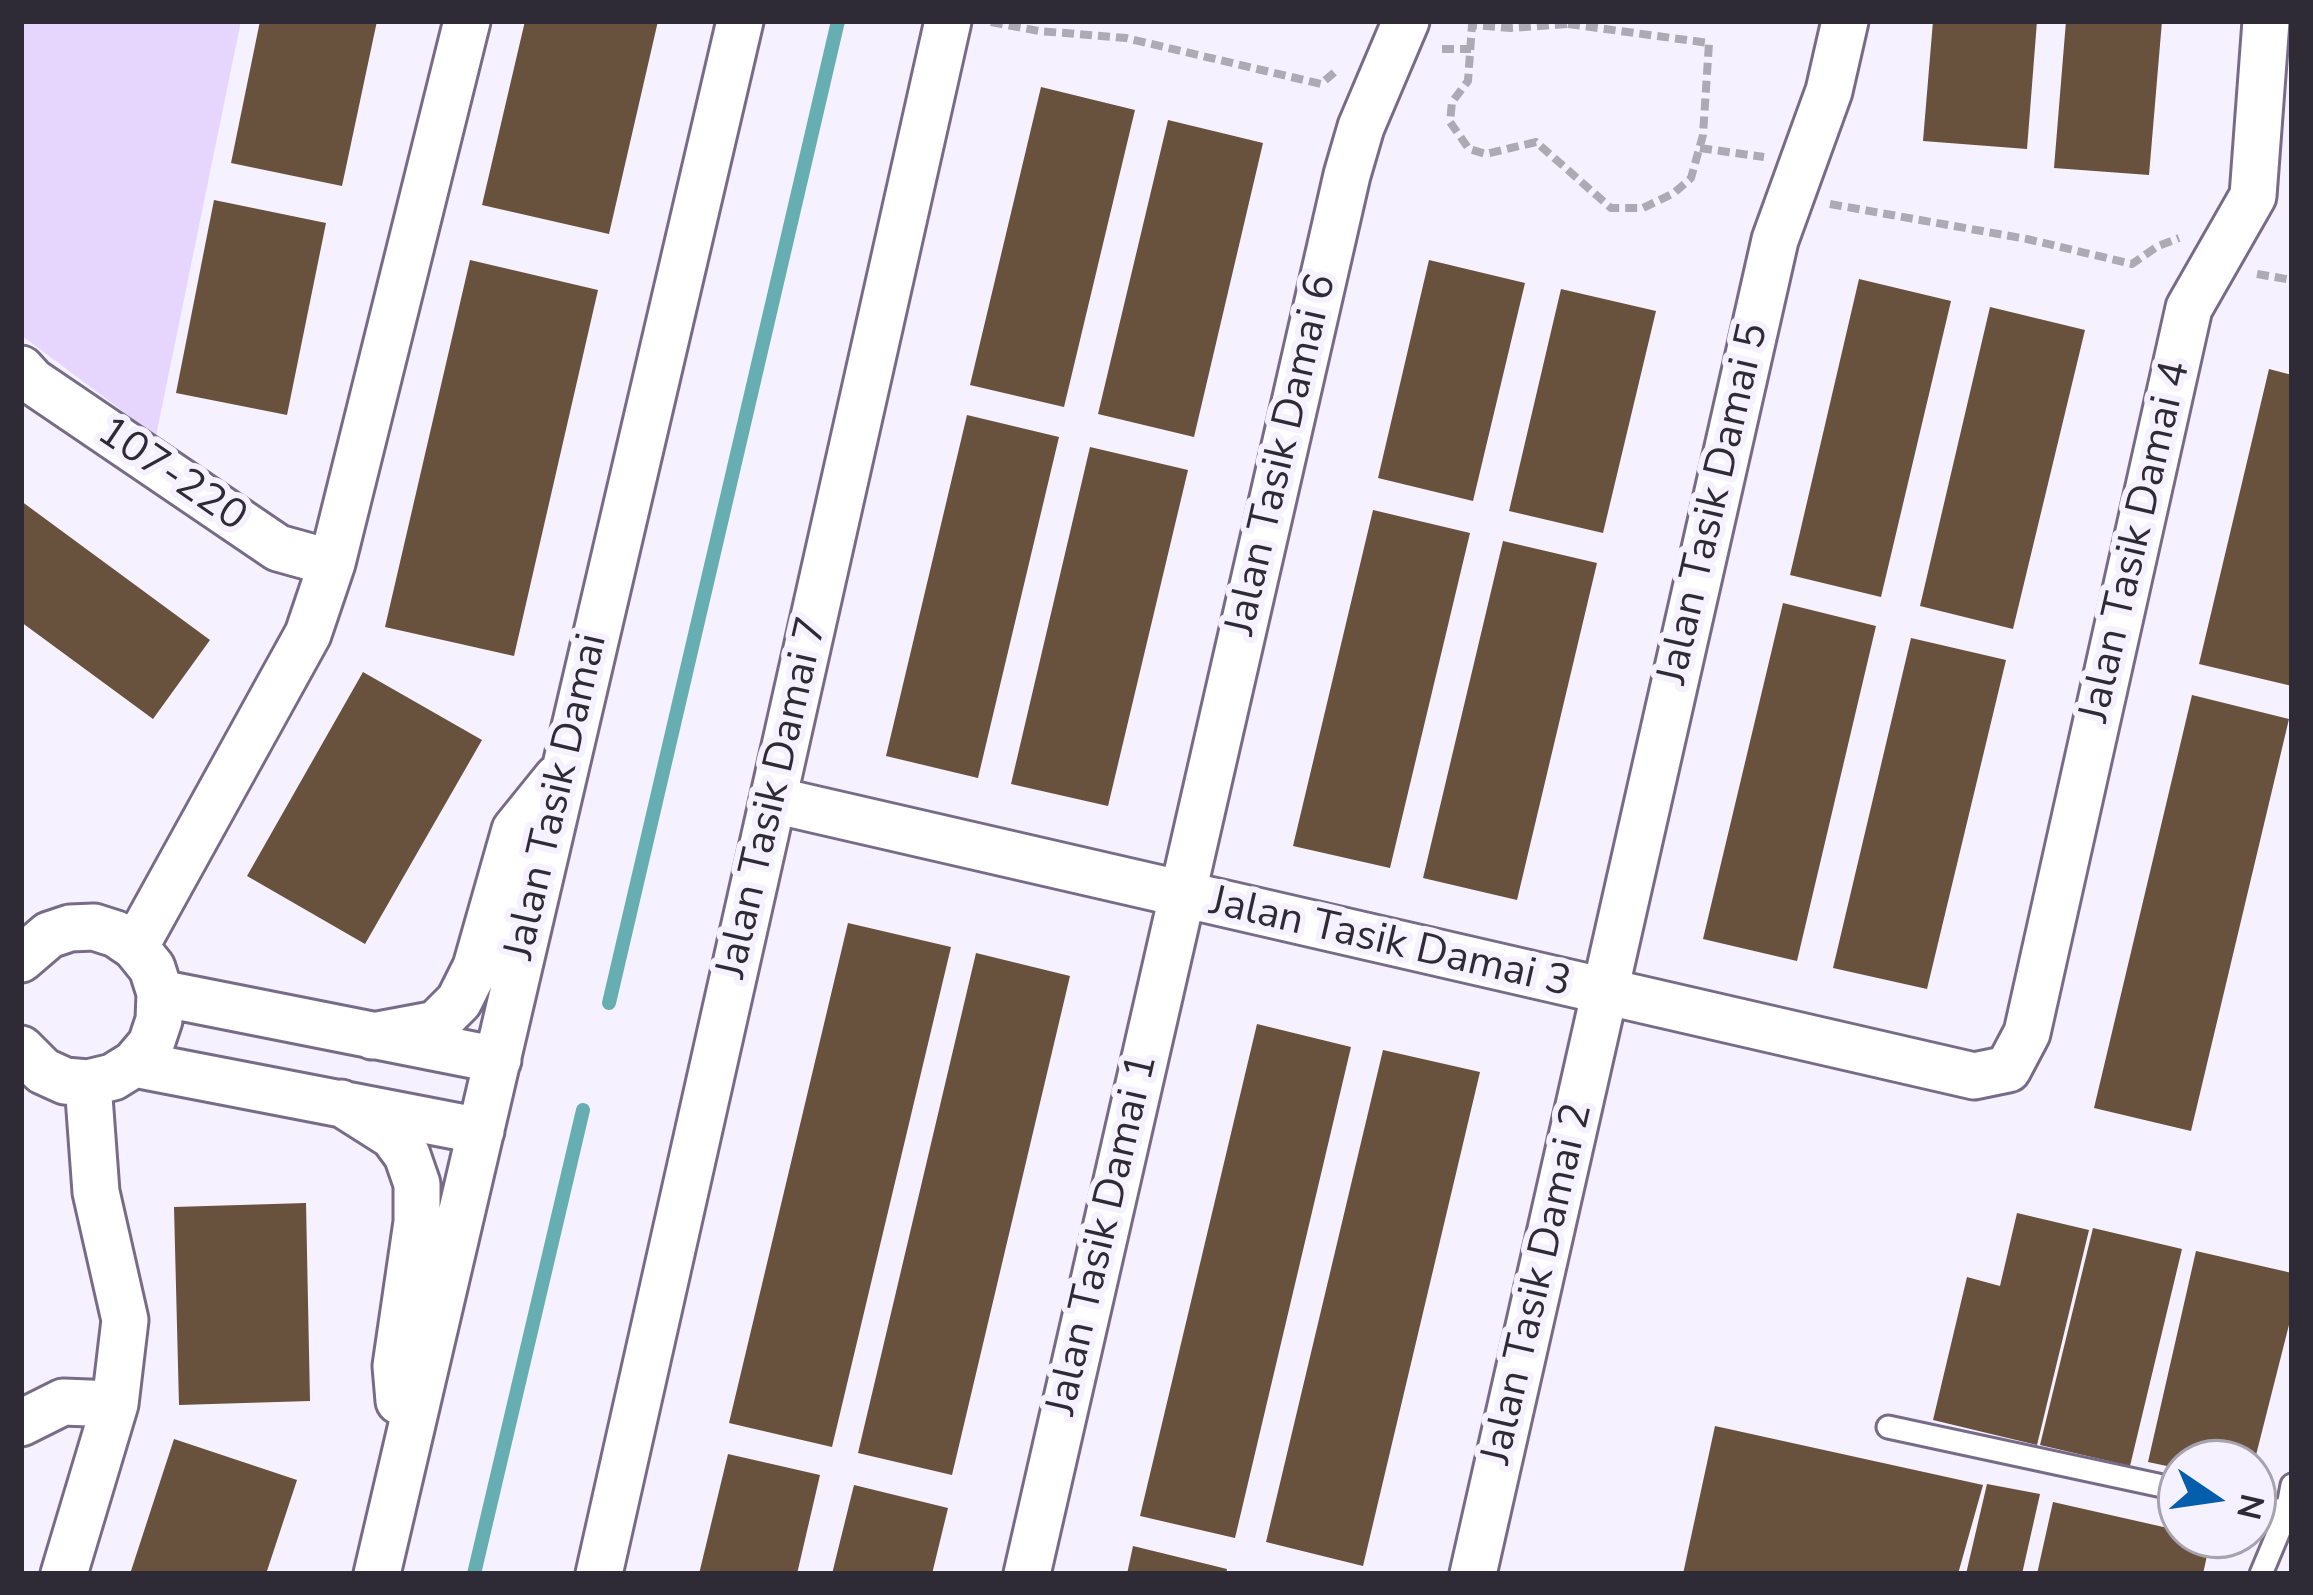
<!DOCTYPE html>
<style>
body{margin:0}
#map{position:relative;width:2313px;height:1595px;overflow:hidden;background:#f6f1fe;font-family:"Nunito Sans",sans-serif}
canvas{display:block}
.frame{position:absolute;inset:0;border:24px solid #2f2b36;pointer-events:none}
.north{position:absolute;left:2157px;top:1439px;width:120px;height:120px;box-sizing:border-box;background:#f6f1fe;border:3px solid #a6a2ae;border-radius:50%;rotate:103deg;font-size:33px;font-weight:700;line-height:48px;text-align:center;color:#2f2b36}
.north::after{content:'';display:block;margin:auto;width:42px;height:54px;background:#045eab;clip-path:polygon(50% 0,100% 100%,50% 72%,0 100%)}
</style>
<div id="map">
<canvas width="2313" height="1595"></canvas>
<div class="frame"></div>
<div class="north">N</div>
</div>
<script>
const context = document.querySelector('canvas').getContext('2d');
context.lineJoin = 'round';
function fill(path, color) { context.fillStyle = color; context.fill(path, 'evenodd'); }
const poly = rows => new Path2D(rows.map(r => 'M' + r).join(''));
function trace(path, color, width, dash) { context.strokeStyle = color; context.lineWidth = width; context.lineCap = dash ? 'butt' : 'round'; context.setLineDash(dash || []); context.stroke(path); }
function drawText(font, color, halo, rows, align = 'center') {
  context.font = font + ' "Nunito Sans",sans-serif'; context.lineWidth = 12; context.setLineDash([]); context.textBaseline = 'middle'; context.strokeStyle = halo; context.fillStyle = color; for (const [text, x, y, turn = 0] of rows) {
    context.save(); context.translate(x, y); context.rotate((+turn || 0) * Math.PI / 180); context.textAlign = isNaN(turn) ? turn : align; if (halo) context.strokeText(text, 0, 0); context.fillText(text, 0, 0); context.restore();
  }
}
const green = poly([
 [21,21,241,21,156,436,21,335]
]);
const stream = poly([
 [609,1003,838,21],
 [474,1574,583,1110]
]);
const building = poly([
 [260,21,377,21,342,186,231,163],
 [525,21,658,21,609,234,482,205],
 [1933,21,2037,21,2027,149,1923,141],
 [2066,21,2162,21,2149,175,2054,168],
 [1041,87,1135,110,1064,407,970,385],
 [1168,120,1263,143,1194,437,1098,414],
 [214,200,326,223,287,415,176,393],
 [470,260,598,290,514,656,385,627],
 [1429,260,1525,283,1473,501,1378,478],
 [1859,279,1951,301,1881,597,1790,575],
 [1561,289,1656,311,1603,533,1509,511],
 [1990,307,2085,330,2013,629,1920,606],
 [2269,369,2292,375,2292,686,2199,664],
 [967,415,1059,437,978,778,886,756],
 [1090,447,1188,470,1108,806,1011,784],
 [21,501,210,640,153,719,21,622],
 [1373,510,1470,533,1390,868,1293,846],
 [1503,541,1597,563,1517,900,1423,878],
 [1783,603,1876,626,1797,961,1703,939],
 [1911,638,2006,660,1927,989,1833,968],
 [363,672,482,740,365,944,247,876],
 [2192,695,2289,719,2191,1131,2094,1108],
 [848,923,951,947,832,1447,729,1423],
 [976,953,1070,976,952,1475,858,1453],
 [1257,1024,1351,1047,1235,1538,1140,1516],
 [1383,1050,1480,1072,1363,1566,1266,1542],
 [306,1203,310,1401,179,1405,174,1207],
 [2017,1213,2089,1230,2037,1445,1933,1420,1967,1277,2000,1286],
 [2093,1228,2182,1249,2130,1466,2040,1445],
 [2196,1251,2292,1273,2292,1313,2254,1463,2181,1463,2181,1469,2148,1462],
 [1715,1426,1983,1485,1958,1574,1683,1574],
 [174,1439,297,1480,266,1574,130,1574],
 [728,1454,820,1475,797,1574,699,1574],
 [1987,1484,2040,1494,2022,1574,1966,1574],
 [854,1485,948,1508,932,1574,832,1574],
 [2053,1502,2181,1531,2181,1535,2211,1537,2203,1574,2037,1574],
 [1133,1546,1227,1569,1226,1574,1127,1574]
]);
const path = poly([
 [991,22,1039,31,1126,38,1321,84,1337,70],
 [1568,24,1709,43,1703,135,1691,178,1674,193,1643,208,1611,208,1536,142,1486,154,1469,149,1450,122,1452,102,1468,81,1472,25,1511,28,1568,24],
 [1442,49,1471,49],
 [1700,148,1764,157],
 [1830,204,2027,239,2132,264,2158,246,2179,238],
 [2257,274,2292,280]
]);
const service = poly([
 [1888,1427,2181,1490],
 [2253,1505,2287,1512],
 [2261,1574,2287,1512,2292,1485]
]);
const minor = poly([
 [21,369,32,381,278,548,332,563],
 [774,800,1974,1076,2008,1069,2027,1033,2189,308,2253,196,2266,21],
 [135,947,308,634,332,563,467,21],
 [21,959,49,935,70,928,94,927,116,934,135,947,152,968,160,993,159,1020,151,1044,134,1064,113,1077,88,1083,65,1081,43,1071,21,1049],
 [160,993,498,1060],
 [372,1036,436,1024,459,1001,476,967,515,830,557,778],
 [134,1064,481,1131],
 [341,1103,393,1136,407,1155,417,1184,417,1222,396,1366,399,1401],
 [21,1423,63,1402,115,1404],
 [64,1574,115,1404,125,1320,96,1192,88,1083],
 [377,1574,740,21],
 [599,1574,948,21],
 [1027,1574,1347,175,1361,127,1406,21],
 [1473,1574,1775,240,1829,91,1845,21]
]);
const streetNames = [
 ["Jalan Tasik Damai 6",1283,455,-77],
 ["107-220",171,476,34],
 ["Jalan Tasik Damai 5",1715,504,-77],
 ["Jalan Tasik Damai 4",2137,542,-77],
 ["Jalan Tasik Damai",558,797,-77],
 ["Jalan Tasik Damai 7",774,798,-77],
 ["Jalan Tasik Damai 3",1390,944,13],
 ["Jalan Tasik Damai 1",1104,1235,-77],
 ["Jalan Tasik Damai 2",1539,1284,-77]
];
fill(green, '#e6d6fe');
trace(stream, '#66aeb1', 14);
fill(building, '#68513d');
trace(service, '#776c88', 27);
trace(minor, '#776c88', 51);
trace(path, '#ada9b5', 8, [12, 6]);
trace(service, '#fff', 21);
trace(minor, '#fff', 45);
drawText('42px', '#2f2b36', '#f6f1fe', streetNames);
</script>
